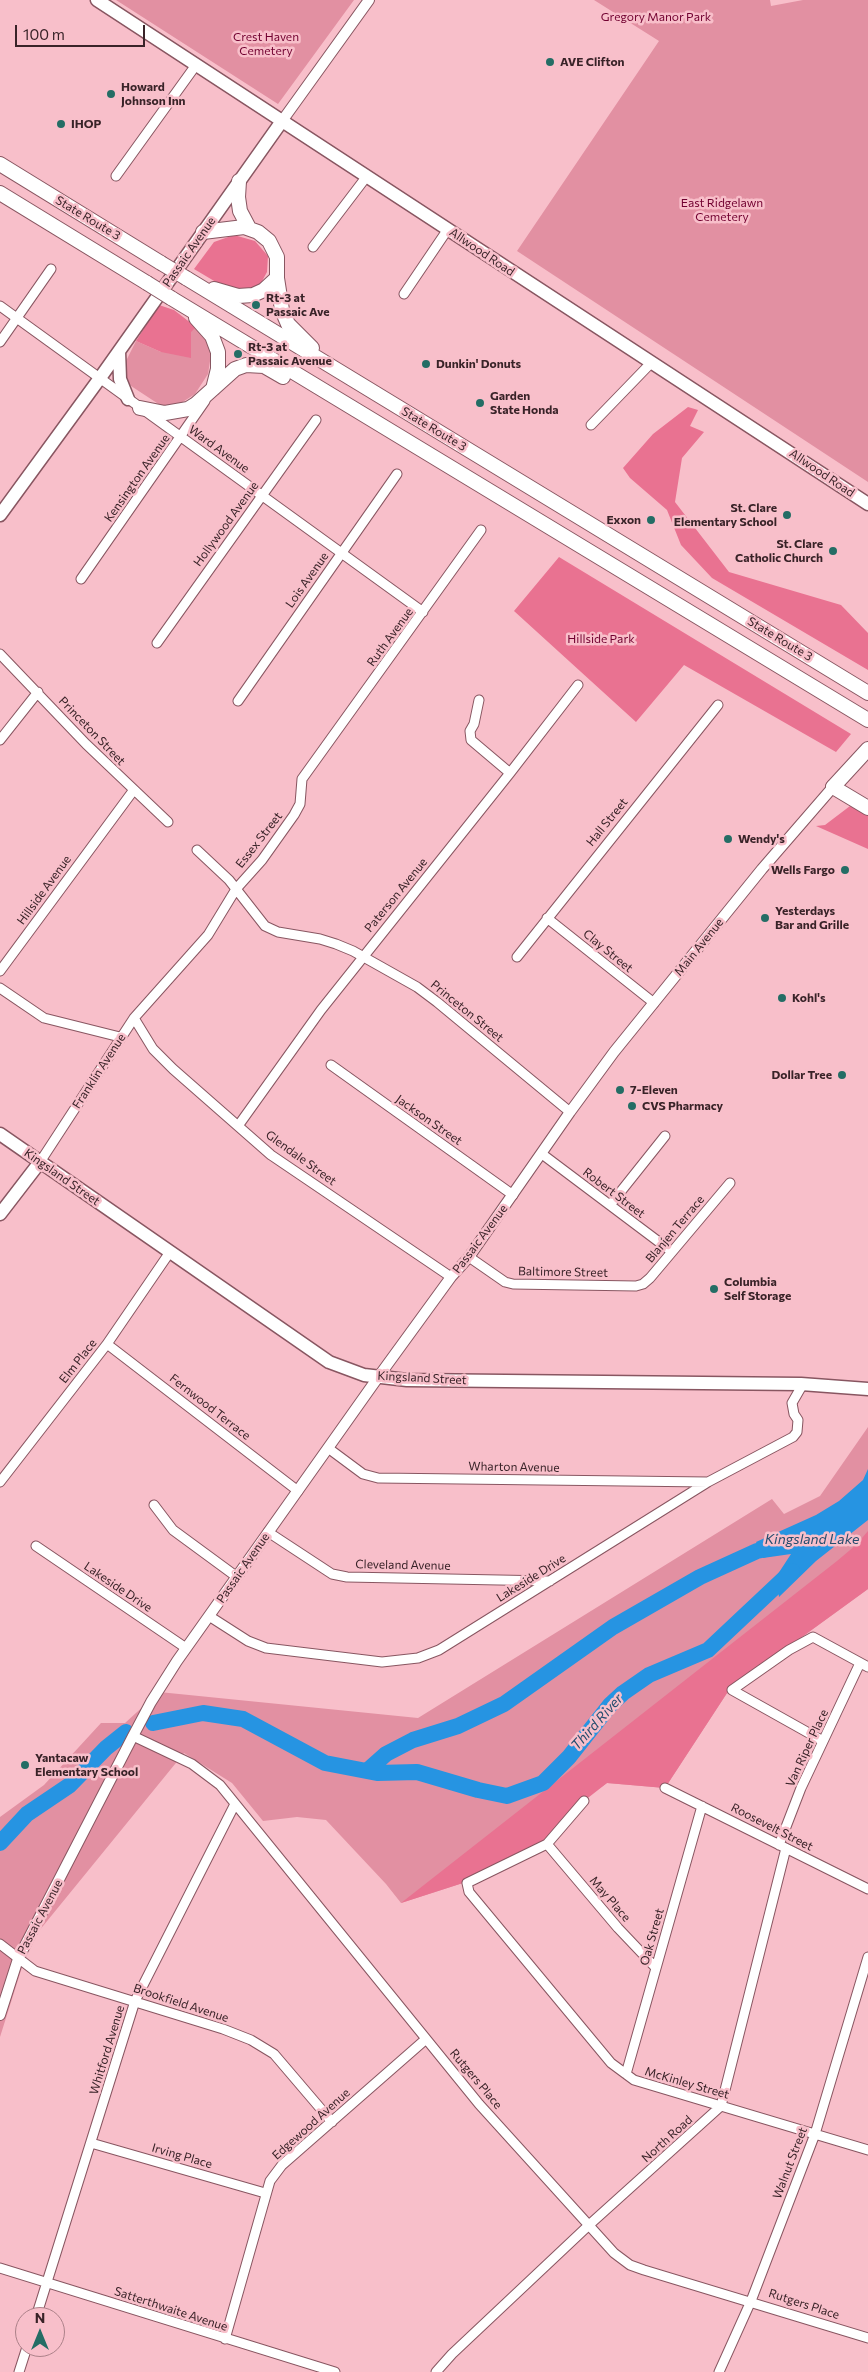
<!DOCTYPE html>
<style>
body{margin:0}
#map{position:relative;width:868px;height:2372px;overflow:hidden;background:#f8bfca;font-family:Commissioner,sans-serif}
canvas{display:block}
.north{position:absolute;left:15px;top:2307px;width:50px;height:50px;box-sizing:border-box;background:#f8bfca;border:1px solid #ac8189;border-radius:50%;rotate:0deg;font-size:14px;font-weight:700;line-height:20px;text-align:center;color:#392328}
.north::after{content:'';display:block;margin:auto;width:18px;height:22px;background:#246d65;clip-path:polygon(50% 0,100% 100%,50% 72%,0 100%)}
.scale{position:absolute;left:15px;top:25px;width:130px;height:22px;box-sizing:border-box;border:2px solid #392328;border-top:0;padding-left:6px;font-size:15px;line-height:18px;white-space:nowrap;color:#392328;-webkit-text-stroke:4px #f8bfca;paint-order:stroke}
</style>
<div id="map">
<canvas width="868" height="2372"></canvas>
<div class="north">N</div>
<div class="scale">100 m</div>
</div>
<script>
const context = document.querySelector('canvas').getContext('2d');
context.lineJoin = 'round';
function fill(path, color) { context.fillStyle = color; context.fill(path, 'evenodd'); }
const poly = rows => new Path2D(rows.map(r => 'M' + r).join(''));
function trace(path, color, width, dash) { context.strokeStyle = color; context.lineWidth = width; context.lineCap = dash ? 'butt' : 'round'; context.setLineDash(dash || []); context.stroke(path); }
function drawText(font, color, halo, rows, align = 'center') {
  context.font = font + ' Commissioner,sans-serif'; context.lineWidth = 5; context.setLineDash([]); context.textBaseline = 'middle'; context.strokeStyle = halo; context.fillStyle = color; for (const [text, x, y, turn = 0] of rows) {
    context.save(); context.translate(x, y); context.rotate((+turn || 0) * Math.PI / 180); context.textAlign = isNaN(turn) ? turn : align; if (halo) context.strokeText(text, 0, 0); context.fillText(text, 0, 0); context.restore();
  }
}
const green = poly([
 [116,0,354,0,278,104],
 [594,0,770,0,771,6,803,0,868,0,868,482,517,251,659,41],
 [196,327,212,348,208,374,195,394,178,405,160,405,128,384,124,365,136,341,161,352],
 [868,1427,868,1589,729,1690,665,1788,607,1783,466,1882,401,1903,386,1884,326,1820,297,1817,263,1821,232,1783,184,1753,30,1942,0,2037,0,1817,44,1785,101,1723,125,1723,159,1692,418,1718,772,1499,784,1514,820,1496]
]);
const forest = poly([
 [234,235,255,241,268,256,267,272,260,285,249,291,231,291,194,269,214,242],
 [159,305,174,310,196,327,191,332,191,358,161,352,136,341],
 [688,407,698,410,690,426,704,432,682,458,675,502,729,572,841,605,868,633,868,670,712,578,681,545,667,510,630,478,623,468,653,434],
 [559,557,851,734,836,752,684,665,636,722,514,611],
 [850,806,868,815,868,849,816,826,825,825],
 [868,1531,868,1589,729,1690,665,1788,607,1783,584,1801,547,1844,466,1882,401,1903,837,1561,856,1545]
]);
const water = poly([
 [868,1469,868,1520,816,1561,779,1597,776,1577,791,1554,763,1558,756,1542,816,1515,839,1501,863,1480]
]);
const river = poly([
 [153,1723,203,1713,243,1719,325,1763,377,1773,417,1772,478,1790,507,1796,543,1783,569,1757,610,1705,623,1693,649,1675,708,1650,792,1571],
 [368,1770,386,1754,413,1740,458,1726,504,1704,613,1627,700,1577,757,1551,780,1546],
 [0,1843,27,1814,70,1785,106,1748,126,1732]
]);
const minor = poly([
 [116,176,196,65],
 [313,247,367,176],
 [404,294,448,229],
 [0,306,423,612],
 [0,342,51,269],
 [591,425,651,363],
 [81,579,205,401],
 [157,643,316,420],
 [0,654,86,744,168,822],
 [479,700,474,724,470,731,471,740,510,773],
 [238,701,397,474],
 [0,740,38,692],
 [197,850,229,880,265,926,278,932,320,939,336,944,353,951,417,987,437,1002,570,1112],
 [547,918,654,1003],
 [517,957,718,705],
 [0,971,133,791],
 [0,988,44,1018,120,1037],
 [134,1018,153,1049,173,1069,271,1155,451,1277],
 [331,1065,513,1195],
 [238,1126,321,1010,510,773,578,685],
 [542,1154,671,1251],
 [40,1162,134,1018,208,935,236,889,262,860,294,815,300,804,302,779,481,530],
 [610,1205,665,1136],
 [469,1257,505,1282,513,1284,636,1286,643,1284,650,1278,730,1183],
 [107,1344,298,1491],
 [328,1448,363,1474,378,1478,708,1482],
 [0,1482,107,1344,170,1252],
 [154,1505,173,1530,237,1577],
 [268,1532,332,1574,347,1577,550,1581],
 [36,1546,186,1648],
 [209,1616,248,1641,266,1648,382,1662,418,1658,439,1650,708,1482,793,1437,797,1432,798,1420,794,1414,792,1403,803,1384],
 [133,1736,192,1764,220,1785,479,2104,614,2253,630,2265,644,2270,868,2338],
 [823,1741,732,1690,789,1650,813,1637,868,1667],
 [665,1788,868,1889],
 [584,1801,547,1844,467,1883,469,1892,611,2063,634,2080,868,2150],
 [547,1844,618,1928,656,1968],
 [779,1845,801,1788,860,1663],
 [0,1944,35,1971,223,2029,251,2040,274,2054,332,2122],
 [626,2074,702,1806],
 [91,2143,265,2193],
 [0,2268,335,2372],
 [36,2317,135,2001,235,1804],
 [225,2339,270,2181,282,2165,426,2039],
 [19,2372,27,2347],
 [436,2372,452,2354,589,2225,721,2106,786,1848],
 [719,2372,751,2301,815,2134,868,1957]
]);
const tertiary = poly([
 [282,121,369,0],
 [0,2015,18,1959,133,1736,151,1702,177,1661,379,1376,451,1277,469,1257,570,1112,614,1052,762,869,833,787]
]);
const secondary = poly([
 [97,0,868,504],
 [119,351,120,379,128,399],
 [0,515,100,378,282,121],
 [0,1134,329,1362,364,1375,407,1380,801,1384,868,1389],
 [0,1214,40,1162]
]);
const primary = poly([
 [833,787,868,749]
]);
const trunk = poly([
 [0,164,161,263],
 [239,181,238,197,240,211,249,228],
 [0,193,147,283],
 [203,232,244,227,258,232,269,241,277,257,277,278,282,310,288,324,312,348],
 [186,278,868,693],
 [214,289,238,296,253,295,264,290,277,278],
 [171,298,868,720],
 [196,318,212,336,218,352,218,369,213,389],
 [140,408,165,413,188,409,196,404,235,369,246,365,264,366,283,377],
 [833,787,868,808]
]);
const trunkBridge = poly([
 [161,263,186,278],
 [147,283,171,298]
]);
const markers = [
 [550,62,5,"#246d65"],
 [111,94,5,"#246d65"],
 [61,124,5,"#246d65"],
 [256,305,5,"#246d65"],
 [238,354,5,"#246d65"],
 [426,364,5,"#246d65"],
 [480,403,5,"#246d65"],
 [787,515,5,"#246d65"],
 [651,520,5,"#246d65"],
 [833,551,5,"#246d65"],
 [728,839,5,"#246d65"],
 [845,870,5,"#246d65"],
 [765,918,5,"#246d65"],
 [782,998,5,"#246d65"],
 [842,1075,5,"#246d65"],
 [620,1090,5,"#246d65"],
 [632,1106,5,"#246d65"],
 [714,1289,5,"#246d65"],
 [25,1765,5,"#246d65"]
];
const parkNames = [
 ["Gregory Manor Park",656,17],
 ["Crest Haven",266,37],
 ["Cemetery",266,51],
 ["East Ridgelawn",722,203],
 ["Cemetery",722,217],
 ["Hillside Park",601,639]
];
const poiNames = [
 ["AVE Clifton",560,62],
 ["Howard",121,87],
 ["Johnson Inn",121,101],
 ["IHOP",71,124],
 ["Rt-3 at",266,298],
 ["Passaic Ave",266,312],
 ["Rt-3 at",248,347],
 ["Passaic Avenue",248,361],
 ["Dunkin' Donuts",436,364],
 ["Garden",490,396],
 ["State Honda",490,410],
 ["St. Clare",777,508,"right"],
 ["Elementary School",777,522,"right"],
 ["Exxon",641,520,"right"],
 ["St. Clare",823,544,"right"],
 ["Catholic Church",823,558,"right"],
 ["Wendy's",738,839],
 ["Wells Fargo",835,870,"right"],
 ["Yesterdays",775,911],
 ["Bar and Grille",775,925],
 ["Kohl's",792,998],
 ["Dollar Tree",832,1075,"right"],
 ["7-Eleven",630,1090],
 ["CVS Pharmacy",642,1106],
 ["Columbia",724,1282],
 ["Self Storage",724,1296],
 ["Yantacaw",35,1758],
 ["Elementary School",35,1772]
];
const streetNames = [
 ["State Route 3",88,218,31],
 ["Passaic Avenue",189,252,-55],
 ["Allwood Road",482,252,34],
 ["State Route 3",434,429,31],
 ["Ward Avenue",219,449,36],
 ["Allwood Road",822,473,34],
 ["Kensington Avenue",137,478,-55],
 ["Hollywood Avenue",226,524,-54],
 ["Lois Avenue",307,580,-55],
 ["Ruth Avenue",390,637,-54],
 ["State Route 3",780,639,31],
 ["Princeton Street",92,731,46],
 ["Hall Street",607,822,-51],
 ["Essex Street",259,840,-52],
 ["Hillside Avenue",44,890,-54],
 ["Paterson Avenue",396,895,-51],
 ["Main Avenue",699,947,-51],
 ["Clay Street",608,951,39],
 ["Princeton Street",467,1011,39],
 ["Franklin Avenue",99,1071,-57],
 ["Jackson Street",429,1120,35],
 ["Glendale Street",301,1158,36],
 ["Kingsland Street",62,1177,35],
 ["Robert Street",614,1193,37],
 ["Blanjen Terrace",675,1229,-50],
 ["Passaic Avenue",480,1239,-53],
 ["Baltimore Street",563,1272,1],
 ["Elm Place",78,1361,-52],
 ["Kingsland Street",422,1378,3],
 ["Fernwood Terrace",210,1407,38],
 ["Wharton Avenue",514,1467,1],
 ["Cleveland Avenue",403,1565,1],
 ["Passaic Avenue",243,1568,-55],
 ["Lakeside Drive",531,1578,-32],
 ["Lakeside Drive",118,1587,34],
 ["Van Riper Place",807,1748,-65],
 ["Roosevelt Street",772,1827,27],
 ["May Place",610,1899,49],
 ["Passaic Avenue",40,1917,-62],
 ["Oak Street",652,1937,-74],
 ["Brookfield Avenue",181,2003,18],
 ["Whitford Avenue",107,2050,-73],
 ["Rutgers Place",476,2079,50],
 ["McKinley Street",687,2083,16],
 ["Edgewood Avenue",311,2124,-42],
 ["North Road",667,2139,-42],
 ["Irving Place",182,2156,16],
 ["Walnut Street",790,2163,-69],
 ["Rutgers Place",804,2304,18],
 ["Satterthwaite Avenue",171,2309,18]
];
const waterNames = [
 ["Kingsland Lake",812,1539],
 ["Third River",597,1722,-48]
];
fill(green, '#e290a2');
fill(forest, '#e97291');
fill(water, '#2694e2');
trace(river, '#2694e2', 16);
trace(minor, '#885661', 11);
trace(tertiary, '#885661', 12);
trace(secondary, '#885661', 15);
trace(primary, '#885661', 16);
trace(trunk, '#885661', 16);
trace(minor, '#fff', 9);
trace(tertiary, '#fff', 10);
trace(secondary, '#fff', 12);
trace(primary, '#fff', 14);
trace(trunk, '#fff', 14);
trace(trunkBridge, '#885661', 16, []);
trace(trunkBridge, '#fff', 14);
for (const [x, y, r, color] of markers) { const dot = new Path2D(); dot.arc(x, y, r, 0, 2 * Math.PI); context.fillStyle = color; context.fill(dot); trace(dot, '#f8bfca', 2); }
drawText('12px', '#710030', '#f8bfca', parkNames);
drawText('bold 12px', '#392328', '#f8bfca', poiNames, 'left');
drawText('12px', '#392328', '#f8bfca', streetNames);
drawText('italic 14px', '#254d6e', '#f8bfca', waterNames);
</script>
